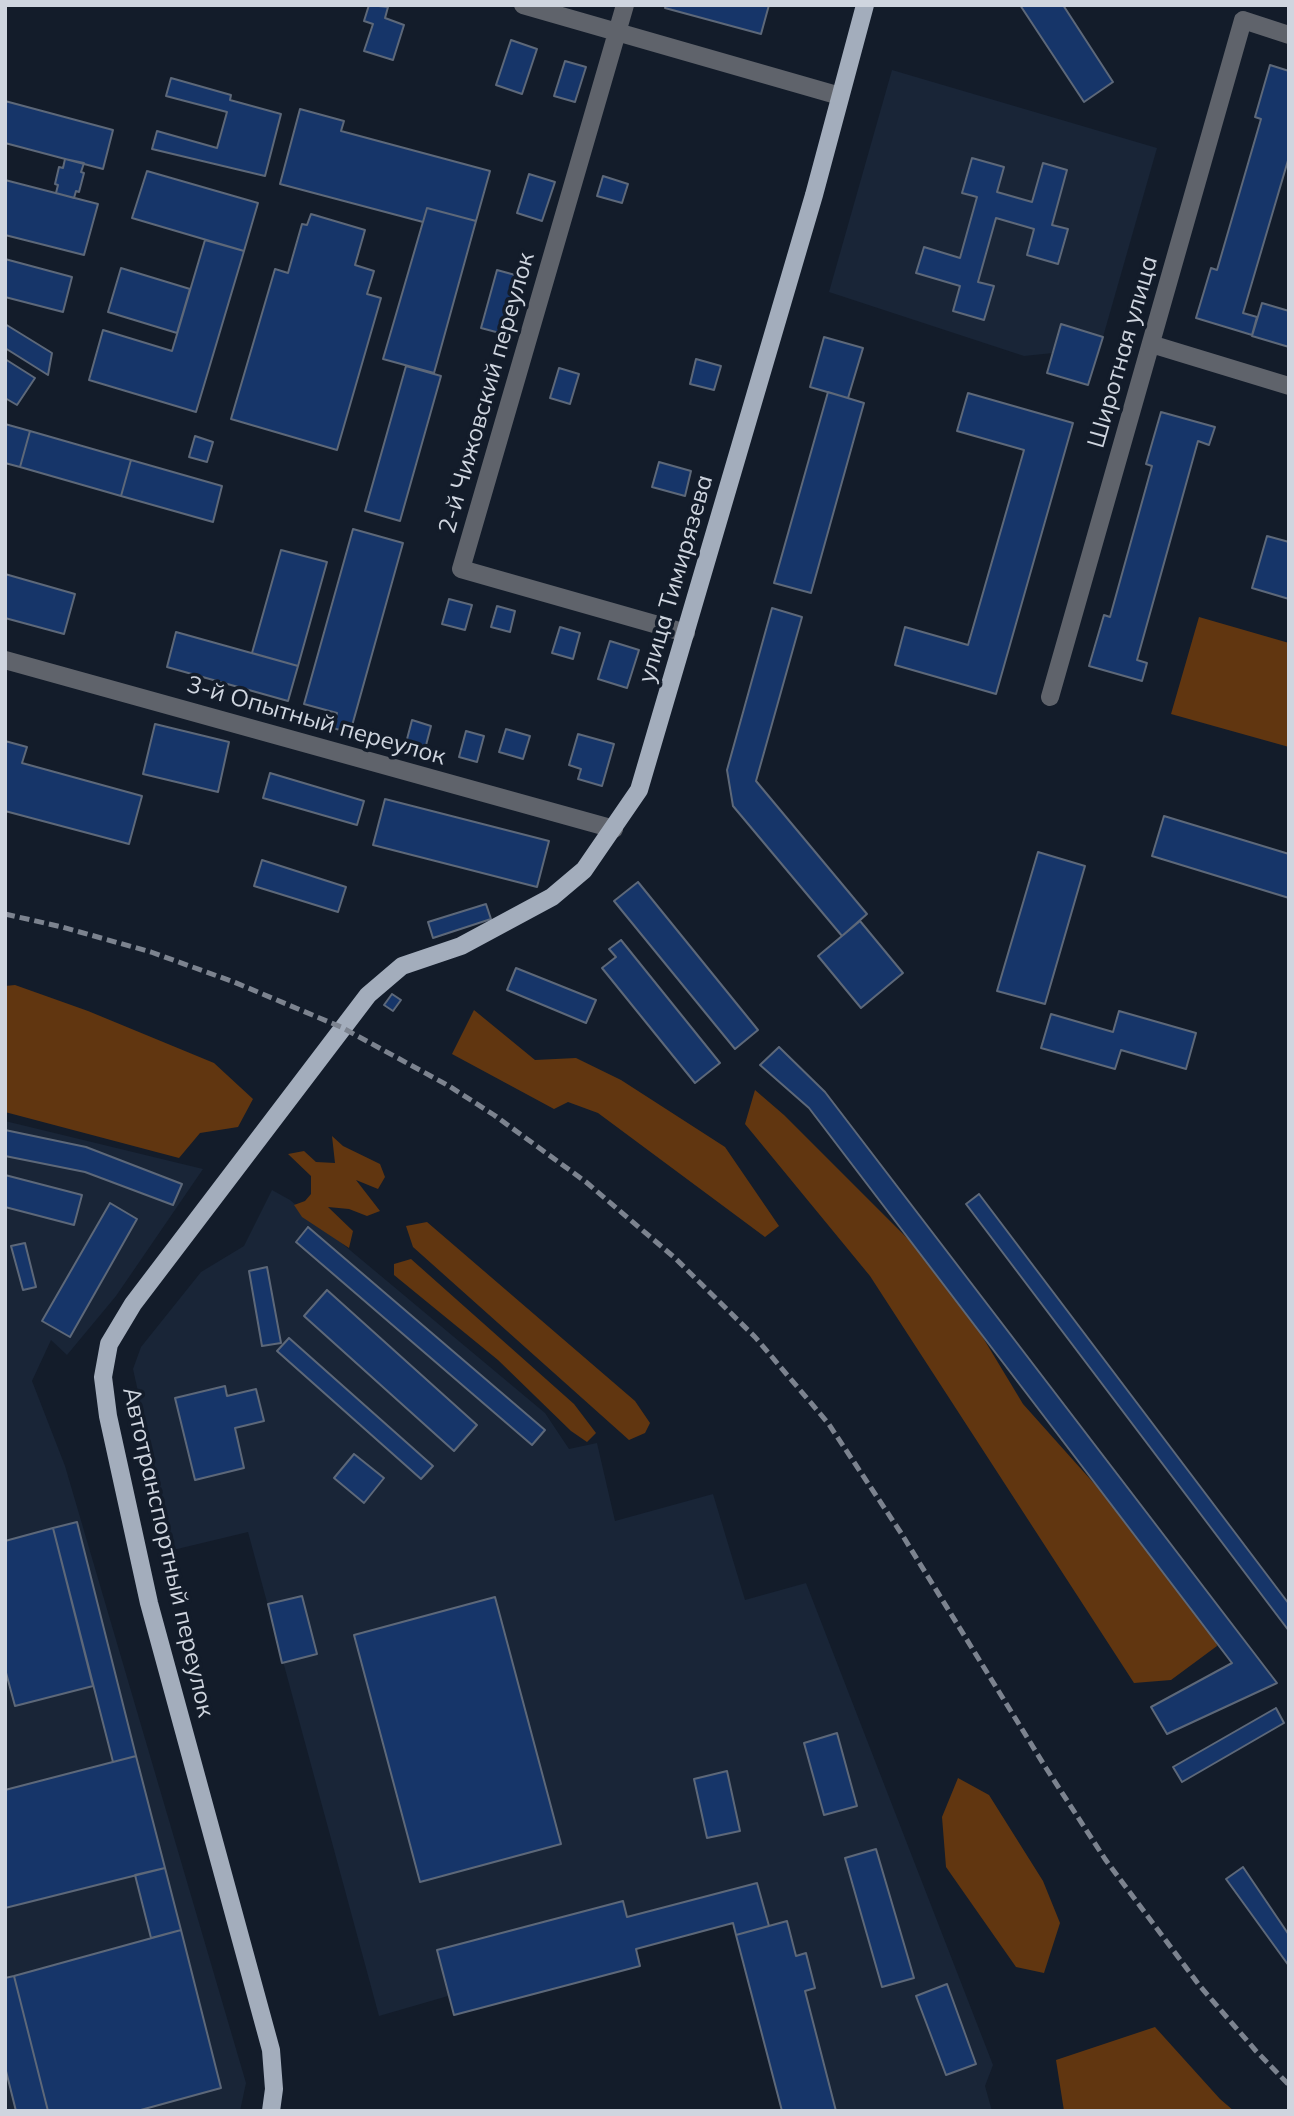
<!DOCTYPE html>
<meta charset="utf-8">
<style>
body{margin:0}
#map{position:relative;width:1294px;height:2116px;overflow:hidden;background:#131c2a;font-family:Mulish,sans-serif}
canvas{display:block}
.frame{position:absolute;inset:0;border:7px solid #cfd5df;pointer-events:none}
</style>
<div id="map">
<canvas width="1294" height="2116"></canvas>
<div class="frame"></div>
</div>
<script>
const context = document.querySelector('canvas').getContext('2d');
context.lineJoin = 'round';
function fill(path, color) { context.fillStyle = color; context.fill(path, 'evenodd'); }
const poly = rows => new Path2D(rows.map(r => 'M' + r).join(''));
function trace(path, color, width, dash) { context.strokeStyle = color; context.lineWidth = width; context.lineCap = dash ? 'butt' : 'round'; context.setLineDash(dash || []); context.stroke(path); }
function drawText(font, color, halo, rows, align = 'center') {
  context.font = font + ' Mulish,sans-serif'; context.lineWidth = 7; context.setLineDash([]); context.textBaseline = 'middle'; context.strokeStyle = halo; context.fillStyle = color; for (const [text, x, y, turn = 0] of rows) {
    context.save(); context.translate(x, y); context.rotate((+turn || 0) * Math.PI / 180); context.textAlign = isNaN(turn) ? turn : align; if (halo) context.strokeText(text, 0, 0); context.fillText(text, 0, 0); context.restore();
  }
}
const built = poly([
 [892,70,1157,148,1103,337,1061,325,1053,353,1024,356,829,292],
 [5,1121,203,1169,116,1296,67,1355,51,1340,32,1381,65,1466,246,2083,240,2111,5,2111],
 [272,1190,290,1200,545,1413,569,1449,597,1443,615,1521,713,1494,745,1600,806,1583,993,2065,985,2086,992,2111,782,2111,733,1924,636,1949,640,1966,454,2015,448,1996,379,2016,248,1532,173,1550,133,1369,141,1347,201,1272,244,1246]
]);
const green = poly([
 [1199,617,1289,643,1289,747,1171,714],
 [15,985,88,1011,214,1063,253,1099,238,1127,200,1133,179,1158,5,1112,5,986],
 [474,1010,535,1060,576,1058,621,1080,725,1147,779,1226,765,1237,598,1113,568,1102,554,1109,452,1054],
 [755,1090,784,1115,909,1240,953,1288,1023,1404,1208,1611,1217,1646,1171,1680,1134,1683,870,1276,745,1124],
 [332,1136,343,1146,380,1164,385,1177,378,1189,356,1180,380,1211,367,1216,349,1209,328,1207,353,1231,349,1248,302,1217,294,1205,305,1201,311,1194,311,1176,288,1154,304,1151,316,1162,335,1163],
 [427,1222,635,1401,650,1423,645,1433,629,1440,413,1247,406,1226],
 [411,1259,574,1404,596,1433,587,1442,571,1431,498,1360,394,1275,394,1264],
 [958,1778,989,1795,1043,1881,1060,1923,1044,1973,1016,1967,946,1867,942,1817],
 [1155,2027,1220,2099,1234,2111,1064,2111,1056,2060]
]);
const building = poly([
 [369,5,388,7,385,18,404,25,393,60,364,51,373,24,364,21,369,5],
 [666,5,769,5,761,34,665,8,666,5],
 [1020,5,1063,5,1113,82,1084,102,1020,5],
 [511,40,537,49,522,94,496,85,511,40],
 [565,61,586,67,575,102,554,96,565,61],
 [1270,65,1289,71,1289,157,1243,313,1257,317,1252,335,1196,318,1211,268,1217,270,1261,119,1255,117,1270,65],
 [171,78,231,95,230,100,281,114,265,176,152,149,157,131,217,148,227,112,166,96,171,78],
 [5,101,113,130,103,169,5,143,5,101],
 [300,109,344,121,341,131,490,171,476,221,427,208,423,222,280,184,300,109],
 [972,158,1004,167,997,192,1032,202,1043,163,1067,170,1052,225,1068,229,1058,264,1027,255,1034,229,996,218,978,282,994,286,984,320,953,311,960,286,916,273,924,247,960,258,977,197,962,193,972,158],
 [65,159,84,163,81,172,84,173,79,192,76,191,74,198,56,193,58,185,55,184,59,167,63,168,65,159],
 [147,171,258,203,244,251,132,218,147,171],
 [529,174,555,182,542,221,517,213,529,174],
 [603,176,628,184,622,203,597,196,603,176],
 [5,180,98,204,84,255,5,235,5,180],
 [427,208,476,221,434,373,383,359,427,208],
 [311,214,365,230,355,265,374,271,367,294,381,298,337,450,231,419,275,269,288,273,302,224,307,225,311,214],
 [205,240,244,251,196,412,89,380,103,330,172,351,205,240],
 [5,259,72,277,63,312,5,297,5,259],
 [121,268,190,289,177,333,108,312,121,268],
 [497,270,526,278,511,336,481,328,497,270],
 [1262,303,1289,311,1289,347,1252,336,1262,303],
 [5,324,52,353,48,375,5,348,5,324],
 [1061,324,1103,337,1088,385,1047,373,1061,324],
 [824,337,863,348,848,398,810,387,824,337],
 [5,359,35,378,17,405,5,398,5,359],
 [696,359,721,366,714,390,690,384,696,359],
 [406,366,441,376,400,521,365,511,406,366],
 [559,368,579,374,570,404,550,398,559,368],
 [828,392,864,403,811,593,774,583,828,392],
 [968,393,1073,423,996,694,895,665,905,627,968,645,1024,450,957,431,968,393],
 [1161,412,1215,427,1209,445,1198,441,1137,660,1147,663,1142,681,1089,666,1104,615,1110,617,1152,466,1146,464,1161,412],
 [5,424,30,431,20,467,5,463,5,424],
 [30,431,131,460,121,496,20,467,30,431],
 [195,436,213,442,207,462,189,457,195,436],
 [131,460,222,486,213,522,121,496,131,460],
 [659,462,691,471,685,496,652,487,659,462],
 [353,529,403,543,350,733,333,728,337,713,304,704,353,529],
 [1267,536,1289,542,1289,599,1252,588,1267,536],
 [281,550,327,562,298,666,252,653,281,550],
 [5,574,75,594,64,634,5,618,5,574],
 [449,599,472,605,465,630,442,624,449,599],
 [497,606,515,611,510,632,491,627,497,606],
 [772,608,802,617,756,781,867,914,842,936,733,806,727,770,772,608],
 [560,627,580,633,573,659,552,653,560,627],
 [176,632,298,666,288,701,167,667,176,632],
 [610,641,639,650,627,688,598,679,610,641],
 [412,720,431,726,425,749,406,743,412,720],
 [155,724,229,742,218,792,143,774,155,724],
 [506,729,530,736,523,759,499,752,506,729],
 [466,731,484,736,477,762,459,757,466,731],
 [578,734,614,744,602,786,578,779,581,769,569,765,578,734],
 [5,741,27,747,22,763,142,796,129,844,5,811,5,741],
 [270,773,364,801,357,825,263,798,270,773],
 [385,799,549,841,537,887,373,845,385,799],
 [1164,816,1289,854,1289,898,1152,856,1164,816],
 [1038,852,1085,866,1045,1004,997,991,1038,852],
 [262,860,346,887,338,912,254,886,262,860],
 [638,882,758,1030,735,1049,614,901,638,882],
 [486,904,491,919,433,938,428,922,486,904],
 [860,921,903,973,861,1008,818,956,860,921],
 [621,940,720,1063,695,1083,602,968,616,957,609,949,621,940],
 [516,968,596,1000,586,1023,507,990,516,968],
 [392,994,401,1000,393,1011,384,1005,392,994],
 [1119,1011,1196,1033,1186,1069,1121,1050,1115,1069,1041,1048,1051,1014,1113,1032,1119,1011],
 [779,1047,825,1092,1277,1683,1167,1734,1151,1707,1232,1663,809,1108,760,1065,779,1047],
 [5,1130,86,1147,182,1184,173,1205,85,1172,5,1156,5,1130],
 [5,1175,82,1195,74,1225,5,1207,5,1175],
 [979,1194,1289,1604,1289,1631,966,1204,979,1194],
 [110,1203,137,1219,70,1337,42,1321,110,1203],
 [308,1227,545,1430,532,1445,296,1242,308,1227],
 [25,1243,36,1287,23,1290,11,1246,25,1243],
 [267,1267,281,1343,262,1346,249,1271,267,1267],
 [327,1290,477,1425,454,1451,304,1316,327,1290],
 [289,1338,433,1466,421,1479,277,1351,289,1338],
 [225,1386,227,1396,256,1389,264,1421,235,1428,244,1468,195,1480,175,1398,225,1386],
 [354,1454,384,1478,364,1503,334,1478,354,1454],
 [77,1522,136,1756,113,1762,53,1528,77,1522],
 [53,1528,93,1686,15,1706,5,1669,5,1541,53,1528],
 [302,1596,317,1654,282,1663,268,1604,302,1596],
 [495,1597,561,1844,420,1882,354,1635,495,1597],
 [1276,1708,1284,1723,1182,1782,1173,1767,1276,1708],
 [837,1733,857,1806,824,1815,804,1743,837,1733],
 [136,1756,165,1868,5,1908,5,1790,136,1756],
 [727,1771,740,1831,707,1838,694,1779,727,1771],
 [876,1849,914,1978,882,1987,845,1858,876,1849],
 [1243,1867,1289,1935,1289,1966,1226,1879,1243,1867],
 [165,1868,181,1930,151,1938,135,1875,165,1868],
 [757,1883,769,1926,736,1935,733,1923,636,1949,640,1966,454,2015,437,1950,623,1901,627,1917,757,1883],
 [787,1921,796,1956,806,1953,815,1988,805,1991,836,2111,782,2111,736,1935,787,1921],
 [181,1930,221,2088,137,2111,48,2111,14,1976,181,1930],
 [14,1976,48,2111,16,2111,5,2067,5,1978,14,1976],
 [947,1984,976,2064,946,2075,916,1996,947,1984]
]);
const minor = poly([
 [523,5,840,96],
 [625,5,461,569,686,633],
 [1151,344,1289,386],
 [5,660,614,829],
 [1050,697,1243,20,1289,35]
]);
const major = poly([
 [271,2111,274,2089,271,2050,149,1603,108,1416,103,1377,109,1344,133,1304,368,995,402,966,461,946,552,897,584,870,639,790,814,195,865,5]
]);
const rail = poly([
 [5,914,62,927,151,952,234,982,341,1027,449,1086,494,1115,586,1182,675,1258,755,1337,828,1423,901,1533,1046,1768,1105,1859,1199,1985,1256,2051,1289,2085]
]);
const streetNames = [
 ["Широтная улица",1123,352,-74],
 ["2-й Чижовский переулок",487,393,-74],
 ["улица Тимирязева",676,579,-74],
 ["3-й Опытный переулок",316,721,16],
 ["Автотранспортный переулок",168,1552,77]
];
fill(built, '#192537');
fill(green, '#613610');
fill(building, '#163569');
trace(building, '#5d6879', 2);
trace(minor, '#5f636b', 18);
trace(major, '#a3adbc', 18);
trace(rail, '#7c838f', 5, [10, 5]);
drawText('24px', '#cfd5df', '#131c2a', streetNames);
</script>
